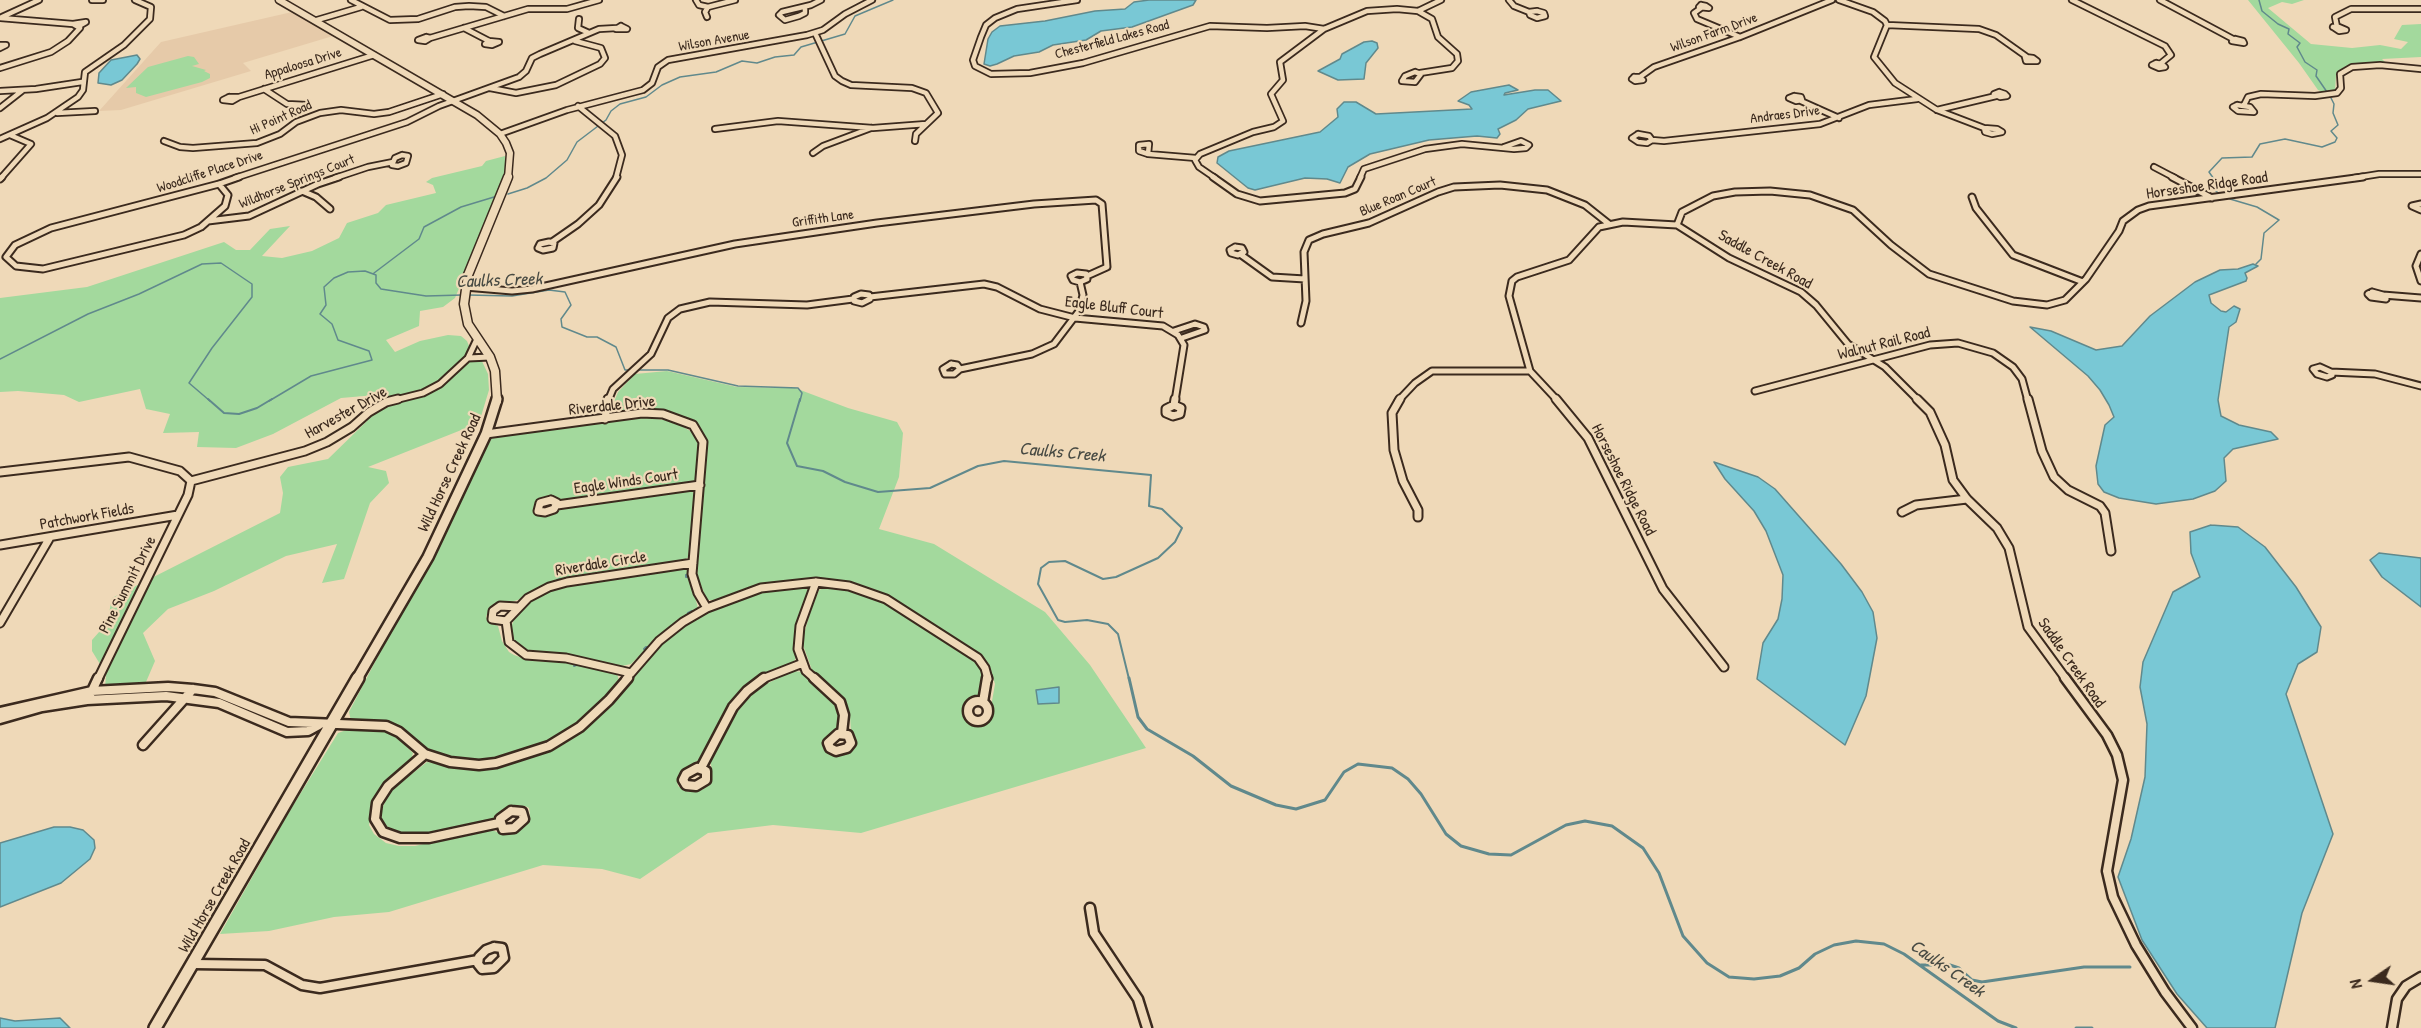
<!DOCTYPE html>
<style>
body{margin:0}
#map{position:relative;width:2421px;height:1028px;overflow:hidden;background:#efd9b8;font-family:"Patrick Hand",sans-serif}
canvas{display:block}
.north{position:absolute;left:2343px;top:950px;width:60px;height:60px;-webkit-text-stroke:4px #efd9b8;paint-order:stroke;rotate:257deg;font-size:16px;font-weight:700;line-height:24px;text-align:center;color:#3b2a1e}
.north::after{content:'';display:block;margin:auto;width:21px;height:27px;background:#3b2a1e;clip-path:polygon(50% 0,100% 100%,50% 72%,0 100%)}
</style>
<div id="map">
<canvas width="2421" height="1028"></canvas>
<div class="north">N</div>
</div>
<script>
const context = document.querySelector('canvas').getContext('2d');
context.lineJoin = 'round';
function fill(path, color) { context.fillStyle = color; context.fill(path, 'evenodd'); }
const poly = rows => new Path2D(rows.map(r => 'M' + r).join(''));
function trace(path, color, width, dash) { context.strokeStyle = color; context.lineWidth = width; context.lineCap = dash ? 'butt' : 'round'; context.setLineDash(dash || []); context.stroke(path); }
function drawText(font, color, halo, rows, align = 'center') {
  context.font = font + ' "Patrick Hand",sans-serif'; context.lineWidth = 4.5; context.setLineDash([]); context.textBaseline = 'middle'; context.strokeStyle = halo; context.fillStyle = color; for (const [text, x, y, turn = 0] of rows) {
    context.save(); context.translate(x, y); context.rotate((+turn || 0) * Math.PI / 180); context.textAlign = isNaN(turn) ? turn : align; if (halo) context.strokeText(text, 0, 0); context.fillText(text, 0, 0); context.restore();
  }
}
const built = poly([
 [292,12,333,36,243,63,251,71,121,110,99,111,161,42]
]);
const green = poly([
 [2248,0,2304,0,2292,4,2282,2,2268,8,2311,44,2352,48,2380,45,2401,49,2408,42,2394,39,2402,25,2421,24,2421,57,2382,59,2386,63,2361,63,2344,67,2336,75,2335,91,2328,94,2318,90,2299,63],
 [188,56,194,57,199,64,192,66,206,70,204,71,210,74,210,78,202,82,146,97,136,93,136,87,126,88,148,67],
 [505,156,505,170,501,188,455,298,443,307,420,311,419,326,386,340,395,352,420,341,448,335,461,336,467,341,471,351,480,357,488,374,489,390,479,423,368,467,386,471,389,483,370,503,344,579,322,583,337,544,286,556,214,591,168,609,143,633,155,661,146,682,133,695,104,702,106,674,92,651,92,640,107,623,112,598,280,513,283,493,280,477,288,467,328,459,367,421,376,395,341,398,273,434,236,448,197,447,199,432,163,433,170,414,146,409,140,389,79,402,64,395,18,391,0,392,0,298,87,287,224,242,236,250,250,250,270,229,290,226,262,256,282,258,312,251,339,238,347,223,378,213,386,205,436,193,433,185,426,182,432,178,482,166,486,161],
 [667,371,737,387,795,388,848,408,897,422,903,433,899,477,879,529,934,544,1045,612,1090,665,1146,748,861,833,773,825,708,833,640,879,602,869,543,865,389,912,334,917,269,931,220,934,289,812,338,733,352,728,387,732,398,738,413,753,410,763,376,796,369,825,374,834,386,843,399,846,415,846,488,829,504,834,515,832,527,822,530,814,529,808,525,806,508,807,491,820,420,836,394,834,383,826,381,811,390,791,427,762,462,768,494,767,538,755,567,741,603,713,651,655,676,631,711,610,745,596,794,586,805,587,808,590,794,636,796,658,792,664,760,679,734,701,700,759,681,772,677,780,678,786,684,790,689,792,702,790,708,784,712,770,710,760,737,711,747,699,762,686,793,671,803,672,834,702,839,713,839,727,826,737,824,749,835,756,850,752,855,745,856,739,851,732,850,716,846,702,834,688,818,677,812,670,803,645,804,634,810,613,819,590,830,586,880,599,975,662,984,674,983,693,979,699,967,703,963,708,962,715,970,723,979,724,993,715,992,701,995,684,989,664,981,656,913,611,871,588,848,583,795,580,754,587,716,600,707,600,697,576,707,442,703,433,684,418,612,413,611,409,618,392,635,374],
 [641,417,673,421,692,432,700,447,696,478,694,481,686,484,564,501,551,497,536,503,533,511,540,515,547,514,564,507,691,490,695,495,689,557,680,562,544,586,521,599,493,607,486,616,488,622,498,626,502,641,509,652,514,655,531,661,567,662,617,674,619,680,588,716,561,736,530,750,508,756,473,760,447,757,426,749,408,732,393,725,378,721,351,721,349,712,491,439,499,435],
 [683,568,688,571,698,608,664,632,631,664,622,666,575,655,534,654,522,650,512,639,511,627,516,615,527,603,553,588]
]);
const water = poly([
 [1149,0,1196,0,1193,5,1132,27,1101,31,1086,40,1053,45,1039,52,1014,56,997,64,990,66,984,64,988,39,992,32,1000,26,1045,21,1095,11,1125,9,1134,2,1149,0],
 [1372,41,1377,43,1378,48,1366,63,1364,79,1338,80,1318,71,1340,59,1342,54,1364,42,1372,41],
 [137,55,140,59,137,64,122,80,111,85,98,83,99,73,111,60,137,55],
 [1509,85,1518,90,1505,93,1504,95,1535,90,1548,90,1561,101,1528,109,1516,120,1498,129,1500,134,1497,138,1477,136,1429,140,1370,154,1348,167,1340,183,1327,179,1305,178,1255,190,1248,188,1217,163,1218,157,1229,151,1320,132,1338,117,1337,109,1344,102,1356,102,1376,114,1472,109,1469,105,1458,101,1471,92,1509,85],
 [2253,264,2258,266,2245,273,2247,278,2246,281,2209,295,2211,303,2221,311,2226,312,2234,306,2240,309,2236,322,2229,327,2218,400,2221,416,2239,425,2271,432,2278,439,2233,449,2224,458,2226,481,2215,491,2193,499,2156,504,2119,498,2104,492,2098,484,2096,466,2105,425,2114,417,2109,405,2100,390,2088,376,2030,327,2051,331,2096,350,2122,346,2150,316,2195,282,2220,270,2238,269,2253,264],
 [1714,462,1758,477,1775,489,1841,564,1862,592,1873,612,1877,638,1866,696,1845,745,1757,679,1763,643,1778,619,1782,599,1783,575,1766,531,1754,511,1725,479,1714,462],
 [2211,525,2238,527,2265,547,2296,587,2321,627,2317,652,2298,664,2286,694,2333,834,2302,913,2275,1028,2207,1028,2177,994,2142,940,2118,877,2131,839,2145,777,2147,724,2140,687,2143,662,2173,592,2200,577,2191,553,2190,532,2211,525],
 [2379,553,2421,558,2421,607,2382,577,2370,560,2379,553],
 [1059,687,1059,703,1038,704,1036,690,1059,687],
 [54,827,70,827,83,830,94,840,95,848,90,859,61,883,0,907,0,843,54,827],
 [0,1018,15,1021,60,1018,70,1028,0,1028,0,1018]
]);
const streamFar2 = poly([
 [2259,0,2262,11,2278,24,2289,29,2288,34,2300,43,2297,47,2305,62,2317,70,2316,76,2327,92],
 [508,194,527,188,546,178,567,160,577,142,606,120,611,111,620,104,646,97,662,85,680,77,716,72,742,61,757,63,775,57,794,55,801,47,845,34,855,16,893,0],
 [2219,194,2215,190,2216,182,2209,172,2222,158,2252,157,2260,144,2285,139,2322,147,2335,142,2337,138,2331,131,2338,125,2333,113,2334,104,2331,98],
 [2230,199,2257,207,2279,220,2264,233,2261,259,2256,264],
 [374,273,419,239,424,227,461,207,494,197],
 [468,295,512,296,549,290,565,292,571,305,561,319,562,327,587,337,597,337,616,347,625,370,668,370,738,386,798,388,802,393,800,401],
 [0,359,88,314,139,294,202,264,221,263,252,284,252,297,212,348,189,383,210,401],
 [269,401,311,376,372,360,369,351,338,340,332,324,320,314,326,305,324,287,334,278,348,272,365,271,376,275,376,283,381,289,426,296,462,295]
]);
const streamFar1 = poly([
 [208,399,224,413,239,414,257,408,272,399],
 [800,399,787,443,797,466,823,471,845,482,878,492,930,488,978,466,1004,461,1151,475,1149,506,1162,509,1182,528,1175,542,1158,558,1116,577,1103,579,1065,561,1049,562,1041,568,1038,584,1058,620,1065,622,1087,620,1108,624,1118,634,1129,679],
 [689,574,689,577,686,577,686,575,689,574],
 [560,579,561,581,556,582,557,580,560,579],
 [560,587,560,588,555,589,555,588,560,587],
 [692,611,693,612,689,615,688,613,692,611],
 [646,647,648,647,644,649,646,647],
 [576,664,579,664,574,666,576,664]
]);
const stream = poly([
 [1129,678,1138,717,1147,729,1193,756,1231,786,1276,805,1296,809,1325,800,1344,772,1358,764,1392,768,1408,779,1421,794,1446,834,1461,846,1489,854,1511,855,1566,825,1585,821,1612,826,1643,848,1659,873,1683,936,1707,963,1729,977,1754,979,1780,976,1799,968,1815,954,1834,945,1856,941,1884,944,1904,954,1998,1021,2016,1028],
 [1921,965,1950,965,1959,968,1972,980,1982,982,2084,967,2130,967],
 [2076,1028,2092,1028]
]);
const minorFar3 = poly([
 [92,0,103,0],
 [351,0,390,20,418,19,455,7,469,6,486,7,504,16],
 [696,0,699,5,708,7,735,0],
 [1077,0,1017,9,995,18,986,25,981,37,973,60,975,66,991,74,1030,73,1083,63,1210,26,1267,28,1305,26,1324,29,1367,11,1397,9,1418,11,1441,0],
 [1509,0,1514,6,1529,12],
 [1839,0,1873,12,1885,21,1887,25,1874,57,1895,83,1937,110,1984,128],
 [2072,0,2165,46,2171,55,2160,64],
 [2160,0,2233,39],
 [1701,5,1706,6,1709,8,1699,7,1701,5],
 [805,7,805,13,799,16,785,20,779,15,782,12,811,5,821,0],
 [1701,8,1694,13,1697,19,1740,37],
 [1418,11,1432,19,1438,37,1457,54,1458,61,1452,68,1420,73],
 [1537,11,1544,13,1545,16,1537,18,1530,15,1529,12,1537,11],
 [2,17,39,0],
 [707,17,705,12,708,7],
 [0,18,73,24,80,28,68,41,51,52,0,68],
 [579,19,578,28,589,33],
 [317,20,361,7],
 [73,24,86,22,79,26],
 [1887,25,1979,29,1996,35,2027,57],
 [621,26,627,29,616,29,621,26],
 [2333,27,2339,27,2346,30,2339,31,2333,27],
 [2337,27,2335,17,2351,9,2421,9],
 [464,28,489,41],
 [815,33,835,76,842,81,851,85,912,88,926,93,938,113,916,134,915,141],
 [426,37,430,38,425,41,418,40,426,37],
 [430,38,528,9,567,9,599,0],
 [2235,39,2243,41,2244,43,2232,41,2235,39],
 [489,41,499,42,492,45,485,44,489,41],
 [0,45,6,45,0,48],
 [2025,57,2033,58,2037,61,2026,61,2025,57],
 [2156,63,2162,64,2165,67,2159,68,2152,65,2156,63],
 [1415,72,1421,74,1415,82,1402,81,1405,76,1415,72],
 [1634,77,1640,77,1643,80,1635,81,1632,79,1634,77],
 [1640,77,1654,67,1740,37,1832,0],
 [490,88,516,93,556,85,600,64,605,58,601,48,575,41],
 [264,89,287,104,307,105,297,109,293,108,295,105],
 [0,91,36,89,82,82],
 [1999,92,2005,94,2007,96,2000,97,1994,94,1999,92],
 [1794,96,1801,97,1802,100,1796,101,1789,98,1794,96],
 [229,97,239,97,232,101,223,100,229,97],
 [239,97,374,55],
 [1801,101,1839,118],
 [2237,105,2250,107,2254,112,2238,111,2233,107,2237,105],
 [2244,105,2248,97,2261,94,2315,96,2337,93,2341,88,2340,74,2352,67,2380,65,2421,69],
 [578,106,615,136,622,155,616,178],
 [0,108,23,90],
 [1937,110,1996,96],
 [57,113,95,111],
 [1984,128,1997,129,2002,132,1992,134,1985,132,1984,128],
 [715,129,778,121,873,128,926,124],
 [500,134,567,110,643,90,652,83,658,67,668,60,807,35,823,30,845,14,872,0],
 [1638,134,1649,136,1652,140,1647,143,1638,142,1632,138,1638,134],
 [0,139,47,118,78,97,83,90,85,72,124,45,150,19,151,7,135,0],
 [1652,140,1664,141,1820,124,1869,105,1917,99],
 [164,141,180,147,193,148,257,143,280,134,296,122,320,113,341,110,374,114,389,112,443,94],
 [1149,144,1148,154,1139,151,1139,145,1149,144],
 [813,153,823,146,871,128],
 [1148,154,1196,158],
 [402,155,408,156,406,163,398,166,392,165,395,158,402,155],
 [2154,167,2175,178],
 [1,178,31,144,10,135],
 [235,178,407,122,439,106,519,77,526,71,532,58,540,54,599,29,617,28],
 [335,178,368,167,393,162],
 [1215,178,1199,167,1195,160,1200,154,1253,132,1274,127,1283,121,1271,94,1283,80,1280,62,1324,29],
 [1360,178,1364,169,1425,149,1462,144,1514,149,1526,148,1529,145,1521,141,1504,147],
 [2354,178,2379,174,2421,174]
]);
const minorFar2 = poly([
 [1213,177,1237,194,1260,201,1345,193,1355,189,1361,177],
 [2172,177,2212,198],
 [0,179,2,177],
 [219,184,228,195,225,206,201,227,184,235,43,269,16,266,6,257,15,245,51,228,219,184],
 [219,184,239,177],
 [302,191,316,197,330,209],
 [1972,197,1976,208,2013,255,2083,282],
 [2421,204,2412,206,2421,210],
 [208,221,249,216,318,184,339,177],
 [1677,225,1729,258,1801,292,1816,305,1848,344,1885,367,1919,401],
 [549,242,554,243,553,248,543,250,538,248,540,244,549,242],
 [552,242,578,224,599,205,617,177],
 [1235,247,1242,248,1244,252,1238,255,1231,253,1230,250,1235,247],
 [1240,254,1272,277,1305,279],
 [2421,254,2416,266,2421,281],
 [1077,273,1086,274,1087,279,1080,282,1073,280,1071,276,1077,273],
 [465,287,512,291,532,289,735,244,877,223,1034,204,1096,200,1102,204,1107,267,1087,276],
 [2372,292,2383,295,2386,299,2371,297,2368,294,2372,292],
 [861,294,869,295,870,299,862,303,854,301,854,297,861,294],
 [2383,295,2421,298],
 [870,297,984,284,997,287,1040,309,1075,318,1163,326,1178,335,1184,345,1175,401],
 [1301,323,1306,301,1304,252,1309,240,1323,234,1369,223,1438,192,1454,187,1500,185,1547,190,1585,205,1609,224],
 [1174,331,1195,324,1204,327,1205,330,1182,338],
 [468,358,490,357],
 [951,364,957,365,960,369,954,374,945,374,943,369,951,364],
 [2320,367,2331,372,2332,375,2327,377,2317,374,2313,369,2320,367],
 [960,369,1032,354,1054,344,1079,311,1083,295,1080,282],
 [2331,372,2375,374,2421,386],
 [1755,391,1930,345,1958,343,1993,353,2013,367,2022,379,2028,401],
 [391,401,423,393,440,384,468,358,477,339],
 [608,401,613,389,651,354,668,318,680,309,710,302,807,305,853,299],
 [1398,401,1415,383,1432,371,1530,371],
 [1558,401,1530,371,1509,296,1512,281,1517,277,1569,260,1599,227,1623,222,1677,225,1682,212,1713,196,1735,192,1770,191,1810,195,1853,210,1891,245,1929,274,2013,301,2047,305,2065,300,2086,279,2119,231,2123,221,2138,210,2149,206,2363,177]
]);
const minorFar1 = poly([
 [1400,399,1392,413,1394,450,1403,481,1418,510,1418,517],
 [1556,399,1588,438,1663,589,1724,667],
 [1917,399,1930,412,1945,445,1953,480,1967,499,1997,528,2009,548,2028,627,2066,679],
 [2028,399,2042,451,2054,477,2068,490,2100,506,2105,513,2111,551],
 [1174,405,1175,399],
 [1174,405,1181,408,1180,414,1173,416,1166,413,1166,409,1174,405],
 [605,419,608,399],
 [486,434,642,413,663,414,693,425,703,442,692,574,698,593,707,608],
 [0,472,129,457,180,471,191,481],
 [191,481,305,451,327,442,352,427,369,412,386,402,398,399],
 [551,500,557,503,554,509,545,512,538,511,540,503,551,500],
 [557,505,700,485],
 [1902,512,1916,505,1967,499],
 [0,545,178,515],
 [506,621,492,619,493,611,500,606,518,607],
 [0,623,49,539],
 [631,673,566,658,526,655,509,642,506,621,528,598,549,587,567,582,693,563],
 [98,679,188,495,191,481],
 [626,679,659,641,683,622,707,608,761,588,816,582,849,586,886,599,978,658,985,668,988,679],
 [762,679,803,663],
 [815,679,806,671,798,649,800,626,816,582]
]);
const minor = poly([
 [814,678,840,702,844,715,842,733],
 [2065,678,2107,735,2117,755,2123,780,2107,871,2113,897,2136,945,2165,992,2192,1028],
 [91,693,98,678],
 '968 711a10 10 0 1 1 20 0a10 10 0 1 1-20 0Z',
 [983,702,987,678],
 [0,712,92,691,168,687,193,689,215,692,289,722,386,726,399,732,425,754,450,762,479,765,496,763,549,746,580,727,609,700,628,678],
 [0,719,42,707,87,700,166,696,219,703,287,732,308,731,319,725],
 [838,734,848,735,851,743,847,748,836,751,830,748,828,743,838,734],
 [143,745,193,689],
 [425,754,388,786,377,803,375,819,383,832,400,838,429,838,499,823],
 [697,768,706,771,706,780,696,786,686,785,683,780,686,774,697,768],
 [701,768,733,707,747,691,764,678],
 [511,811,522,812,524,819,514,828,503,829,500,819,511,811],
 [1090,908,1094,933,1138,999,1147,1028],
 [494,947,502,948,504,958,494,968,482,969,478,964,479,957,486,950,494,947],
 [194,964,265,965,302,985,320,988,478,960],
 [2392,1028,2397,999,2406,986,2421,977]
]);
const majorFar3 = poly([
 [279,0,477,115,500,134,506,143,510,153,508,178]
]);
const majorFar2 = poly([
 [497,401,495,371,490,357,468,324,464,304,468,275,508,177]
]);
const majorFar1 = poly([
 [357,679,428,557,486,434,497,399]
]);
const major = poly([
 [155,1028,358,678]
]);
const farStreetnames = [
 ["Wilson Farm Drive",1714,33,-20],
 ["Chesterfield Lakes Road",1112,40,-15],
 ["Wilson Avenue",714,41,-10],
 ["Appaloosa Drive",303,64,-17],
 ["Andraes Drive",1785,115,-7],
 ["Hi Point Road",281,118,-24],
 ["Woodcliffe Place Drive",210,172,-18],
 ["Wildhorse Springs Court",297,182,-22],
 ["Blue Roan Court",1398,197,-23],
 ["Griffith Lane",823,219,-8]
];
const streetNames = [
 ["Horseshoe Ridge Road",2207,186,-8],
 ["Saddle Creek Road",1765,260,29],
 ["Eagle Bluff Court",1114,308,7],
 ["Walnut Rail Road",1884,344,-14],
 ["Riverdale Drive",612,406,-6],
 ["Harvester Drive",346,413,-29],
 ["Wild Horse Creek Road",450,473,-65],
 ["Horseshoe Ridge Road",1623,480,63],
 ["Eagle Winds Court",626,482,-8],
 ["Patchwork Fields",87,517,-10],
 ["Riverdale Circle",601,564,-9],
 ["Pine Summit Drive",128,585,-63],
 ["Saddle Creek Road",2071,663,55],
 ["Wild Horse Creek Road",215,896,-60]
];
const waterNames = [
 ["Caulks Creek",499,281,-2],
 ["Caulks Creek",1062,453,5],
 ["Caulks Creek",1947,969,35]
];
fill(built, '#e6caa9');
fill(green, '#a3d99d');
fill(water, '#79c8d5');
trace(water, '#60898c', 1.5);
trace(streamFar2, '#60898c', 1.5);
trace(streamFar1, '#60898c', 2);
trace(stream, '#60898c', 3);
trace(minorFar3, '#3b2a1e', 8);
trace(minorFar2, '#3b2a1e', 9);
trace(minorFar1, '#3b2a1e', 11);
trace(minor, '#3b2a1e', 13);
trace(majorFar3, '#3b2a1e', 9);
trace(majorFar2, '#3b2a1e', 11);
trace(majorFar1, '#3b2a1e', 14);
trace(major, '#3b2a1e', 16);
trace(minorFar3, '#efd9b8', 4.5);
trace(minorFar2, '#efd9b8', 5);
trace(minorFar1, '#efd9b8', 7);
trace(minor, '#efd9b8', 8);
trace(majorFar3, '#efd9b8', 6);
trace(majorFar2, '#efd9b8', 8);
trace(majorFar1, '#efd9b8', 9);
trace(major, '#efd9b8', 11);
drawText('14px', '#3b2a1e', '#efd9b8', farStreetnames);
drawText('16px', '#3b2a1e', '#efd9b8', streetNames);
drawText('italic 18px', '#474a43', '#efd9b8', waterNames);
</script>
